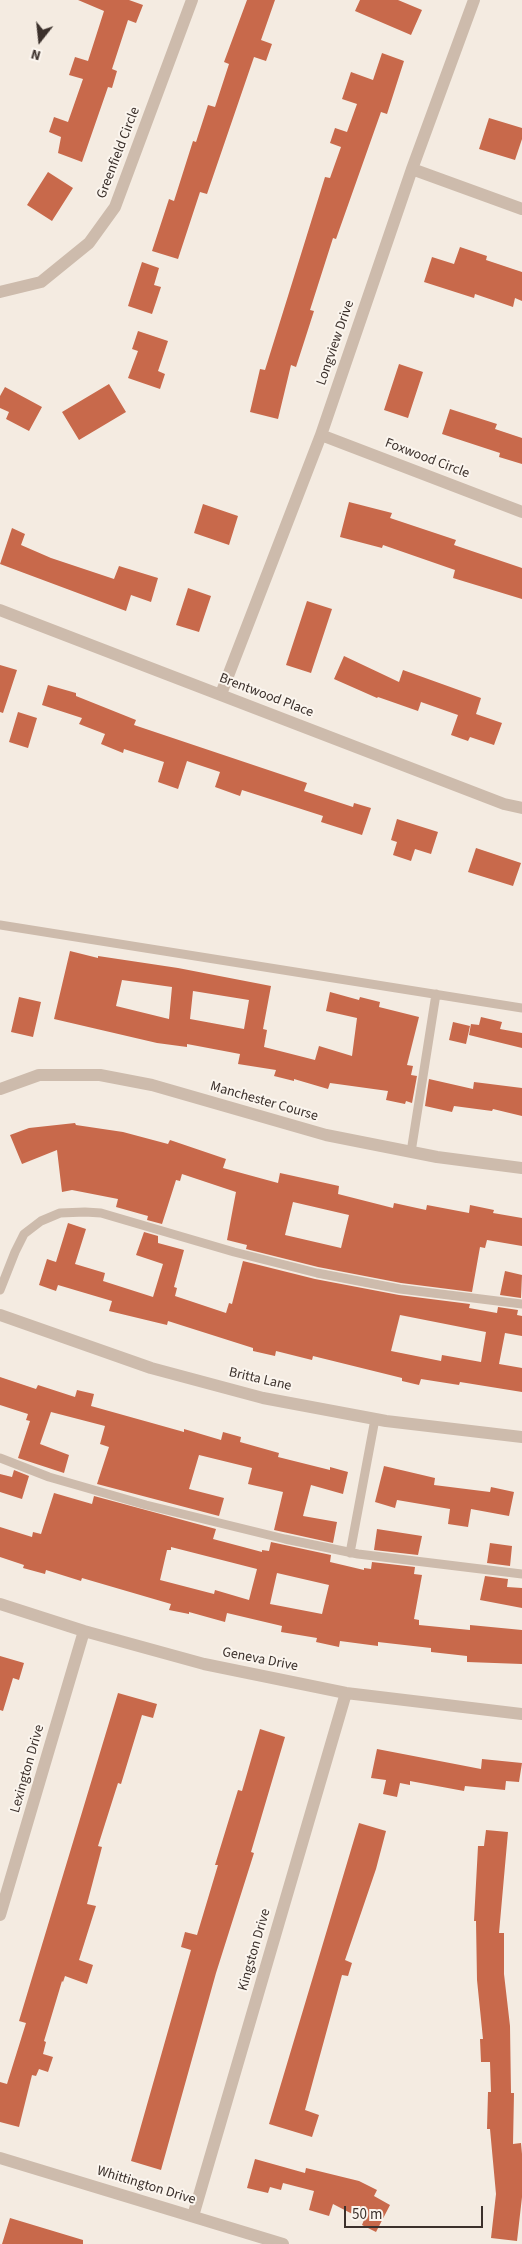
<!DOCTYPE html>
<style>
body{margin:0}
#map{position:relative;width:522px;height:2244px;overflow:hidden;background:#f4ebe1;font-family:"Source Sans 3",sans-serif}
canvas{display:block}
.north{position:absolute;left:15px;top:15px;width:50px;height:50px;-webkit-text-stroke:4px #fbf5ee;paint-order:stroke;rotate:196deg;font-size:14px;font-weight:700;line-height:20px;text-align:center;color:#3b302b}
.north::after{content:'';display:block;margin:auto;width:18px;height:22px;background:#3b302b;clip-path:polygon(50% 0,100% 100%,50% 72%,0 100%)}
.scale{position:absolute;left:344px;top:2206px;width:139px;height:22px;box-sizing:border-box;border:2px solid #3b302b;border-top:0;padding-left:6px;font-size:15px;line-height:18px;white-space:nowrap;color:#3b302b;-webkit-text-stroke:4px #fbf5ee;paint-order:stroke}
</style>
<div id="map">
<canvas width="522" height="2244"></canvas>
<div class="north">N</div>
<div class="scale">50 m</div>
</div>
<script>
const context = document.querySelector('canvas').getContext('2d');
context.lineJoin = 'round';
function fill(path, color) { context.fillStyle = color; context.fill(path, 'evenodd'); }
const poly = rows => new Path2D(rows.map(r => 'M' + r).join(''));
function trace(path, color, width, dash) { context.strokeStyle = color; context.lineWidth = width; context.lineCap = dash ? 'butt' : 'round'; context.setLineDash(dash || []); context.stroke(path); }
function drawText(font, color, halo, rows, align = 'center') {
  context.font = font + ' "Source Sans 3",sans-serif'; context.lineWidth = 4; context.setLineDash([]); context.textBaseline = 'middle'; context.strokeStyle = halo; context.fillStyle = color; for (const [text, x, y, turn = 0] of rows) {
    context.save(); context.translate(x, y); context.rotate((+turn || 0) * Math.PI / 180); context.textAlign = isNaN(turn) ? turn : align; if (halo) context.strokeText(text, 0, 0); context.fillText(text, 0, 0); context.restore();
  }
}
const building = poly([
 [78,0,129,0,143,5,136,23,128,20,112,69,117,71,112,88,108,87,82,162,58,153,61,137,49,132,54,117,68,122,83,79,69,75,75,57,88,61,104,11],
 [247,0,275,0,261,40,272,44,266,61,254,57,207,194,200,192,178,259,152,251,169,199,174,201,193,141,196,142,208,105,215,107,229,64,224,62],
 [360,0,398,0,422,10,411,35,355,11],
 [382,53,404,61,387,114,381,112,336,239,333,238,310,310,314,311,296,367,291,365,278,419,250,412,260,369,265,370,325,177,330,178,341,147,330,143,335,128,347,132,357,104,342,99,351,72,373,80],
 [489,118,522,128,522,139,515,160,479,149],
 [48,172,73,188,52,221,27,205],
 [460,247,487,256,486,260,522,272,522,301,515,298,513,307,475,294,474,298,424,282,432,257,454,264],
 [142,262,159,268,154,285,161,287,152,314,128,306],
 [138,331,168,341,158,371,165,374,160,389,128,378,138,351,132,349],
 [399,364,423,372,408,418,384,410],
 [109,384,126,412,79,440,62,412],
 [5,387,42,407,29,431,6,419,9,412,0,408,0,396],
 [450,409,497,424,495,429,522,438,522,464,499,457,500,453,442,434],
 [349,502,392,513,390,518,456,540,454,545,522,568,522,599,453,578,455,570,383,545,382,548,340,537],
 [203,504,238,516,229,545,194,533],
 [12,528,25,534,21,545,51,558,114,579,119,566,158,578,151,602,131,595,126,611,0,564],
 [188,588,211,596,199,632,176,625],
 [307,601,332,609,311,673,286,665],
 [344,656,399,682,403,670,481,698,476,714,502,723,494,745,470,737,468,741,451,735,458,715,421,702,418,711,378,697,377,698,334,679],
 [0,665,17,670,3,713,0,712],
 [48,685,76,693,76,696,136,720,134,725,307,783,304,791,353,807,354,803,371,808,362,835,321,822,323,816,242,790,240,796,215,787,220,772,187,761,178,789,158,782,164,762,124,749,123,753,101,744,105,734,79,724,82,718,42,705],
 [18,712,37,718,28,748,9,742],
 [397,819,438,832,431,854,415,849,411,861,393,855,397,842,391,840],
 [476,848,521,863,513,886,468,872],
 [70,951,98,958,98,956,178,968,271,986,263,1029,267,1030,264,1047,315,1060,319,1046,352,1056,357,1018,326,1011,330,992,359,1000,360,997,380,1002,379,1007,419,1017,407,1065,413,1066,411,1075,417,1076,412,1103,406,1101,405,1104,386,1100,388,1091,330,1083,328,1089,294,1079,294,1081,274,1076,276,1070,238,1064,240,1054,187,1044,187,1047,157,1043,54,1019],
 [122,980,172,987,169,1019,116,1006],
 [193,991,249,1000,244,1029,190,1019],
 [19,997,41,1002,33,1037,11,1032],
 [481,1017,502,1022,500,1029,522,1033,522,1048,469,1035,471,1024,479,1025],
 [453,1022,470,1026,466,1044,449,1040],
 [429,1079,473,1089,474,1082,522,1088,522,1116,493,1109,492,1111,454,1106,452,1112,425,1106],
 [75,1123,76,1125,123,1132,168,1144,170,1140,226,1159,223,1168,278,1183,280,1173,339,1186,338,1194,393,1208,394,1203,426,1210,427,1205,469,1213,470,1205,494,1210,493,1213,522,1218,522,1246,487,1240,485,1248,480,1247,472,1292,401,1283,318,1267,246,1249,247,1245,227,1240,236,1192,182,1174,180,1181,176,1180,162,1224,147,1220,148,1216,116,1207,118,1199,72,1190,62,1192,57,1150,22,1164,10,1135,29,1128],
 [293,1202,349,1215,341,1248,285,1235],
 [68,1223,86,1229,75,1264,105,1273,103,1281,153,1297,163,1264,136,1255,144,1232,158,1236,158,1243,184,1250,174,1287,177,1288,175,1296,226,1313,229,1303,232,1304,243,1261,315,1279,399,1295,470,1304,469,1308,497,1313,498,1307,518,1310,517,1315,522,1316,522,1336,505,1333,499,1364,522,1368,522,1392,460,1382,459,1385,421,1379,419,1385,402,1381,402,1378,313,1356,312,1360,276,1351,275,1356,253,1351,253,1348,168,1321,167,1325,109,1311,112,1301,58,1285,56,1291,39,1285,47,1259,56,1262],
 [400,1315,486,1332,481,1362,442,1355,441,1361,391,1351],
 [505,1271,522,1275,521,1298,500,1295],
 [0,1377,36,1389,38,1385,75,1397,77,1390,94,1394,91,1406,184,1432,184,1429,221,1440,223,1432,241,1437,240,1442,279,1453,278,1457,330,1470,330,1467,348,1472,343,1494,311,1485,303,1516,337,1522,333,1543,274,1530,283,1492,248,1484,252,1468,199,1455,189,1489,224,1498,219,1516,97,1484,109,1447,100,1444,105,1426,51,1412,40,1444,69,1455,64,1473,18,1458,30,1421,26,1420,28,1414,0,1405],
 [384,1466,435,1478,434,1485,490,1492,491,1487,514,1492,509,1516,471,1509,468,1527,448,1524,450,1509,397,1500,395,1508,375,1502],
 [14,1470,29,1476,22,1499,0,1492,0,1474,12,1477],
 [54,1493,92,1504,94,1496,216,1529,213,1539,262,1552,262,1550,269,1551,271,1542,331,1555,330,1562,364,1570,364,1568,371,1569,372,1562,415,1567,414,1574,422,1575,414,1619,419,1620,419,1625,470,1630,470,1625,522,1630,522,1664,467,1662,467,1656,431,1652,431,1648,378,1642,378,1646,340,1641,339,1647,316,1642,317,1638,281,1632,282,1626,227,1613,225,1622,189,1612,189,1614,169,1610,171,1604,82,1578,81,1581,46,1570,45,1574,23,1568,24,1565,0,1557,0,1527,32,1537,33,1532,41,1534],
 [171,1547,257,1569,249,1600,215,1590,214,1594,160,1580,167,1550,171,1550],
 [277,1573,329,1585,322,1614,270,1604],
 [377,1529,422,1536,418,1555,374,1550],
 [490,1543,512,1546,510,1566,487,1563],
 [485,1576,508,1579,507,1587,522,1588,522,1608,480,1600],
 [0,1656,24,1663,19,1680,13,1678,3,1711,0,1710],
 [118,1693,157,1704,153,1718,142,1715,121,1784,118,1783,98,1846,102,1847,87,1904,96,1906,79,1960,93,1965,87,1984,65,1976,63,1982,62,1981,44,2041,46,2042,43,2054,53,2057,48,2072,39,2069,36,2076,32,2075,19,2127,0,2122,0,2082,7,2084,26,2023,19,2021],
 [260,1729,285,1737,251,1852,254,1853,216,1973,161,2170,131,2161,191,1950,181,1947,185,1932,197,1935,218,1865,215,1865,238,1790,242,1791],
 [377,1749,481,1769,482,1759,522,1763,519,1782,506,1781,505,1790,465,1786,464,1791,410,1781,410,1785,400,1783,397,1797,383,1794,386,1780,371,1778],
 [359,1823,386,1831,376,1869,345,1960,352,1963,348,1976,342,1975,305,2110,319,2115,312,2137,269,2124],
 [486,1830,508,1832,499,1933,504,1933,504,1974,510,2026,511,2093,514,2093,513,2144,521,2143,522,2154,522,2197,517,2241,491,2238,496,2194,490,2129,487,2129,488,2092,491,2092,490,2062,481,2062,480,2039,483,2039,477,1980,476,1921,474,1921,478,1846,484,1846],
 [255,2159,305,2173,306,2168,359,2181,377,2190,374,2196,390,2205,376,2232,362,2225,364,2220,333,2204,329,2216,309,2210,314,2191,283,2183,281,2190,270,2187,268,2193,247,2188],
 [10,2218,83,2240,83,2244,2,2244]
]);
const service = poly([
 [0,925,522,1008],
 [411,1152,436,994],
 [0,1290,15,1252,24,1234,41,1221,60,1213,85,1212,101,1213,234,1252,317,1273,400,1289,522,1304],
 [0,1458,49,1477,146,1505,285,1539,358,1554,522,1574],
 [350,1553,375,1419]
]);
const minor = poly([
 [412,169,522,209],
 [0,292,41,282,89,243,115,207,192,0],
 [321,435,522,512],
 [0,610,504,804,522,808],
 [221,694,321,435,412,169,474,0],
 [0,1089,39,1075,100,1075,152,1085,326,1135,437,1157,522,1168],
 [0,1315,151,1368,263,1398,386,1421,522,1437],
 [0,1604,84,1631,204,1664,346,1693,522,1714],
 [0,1915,84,1631],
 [0,2158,283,2244],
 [193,2216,346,1693]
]);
const streetNames = [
 ["Greenfield Circle",119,153,-69],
 ["Longview Drive",336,343,-71],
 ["Foxwood Circle",427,459,21],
 ["Brentwood Place",266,696,21],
 ["Manchester Course",264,1102,16],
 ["Britta Lane",260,1380,13],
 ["Geneva Drive",260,1660,11],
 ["Lexington Drive",28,1769,-74],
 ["Kingston Drive",255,1950,-74],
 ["Whittington Drive",146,2186,17]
];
fill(building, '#c8694b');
trace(service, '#cdbbac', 9);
trace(minor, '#cdbbac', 12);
drawText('14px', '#3b302b', '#fbf5ee', streetNames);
</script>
